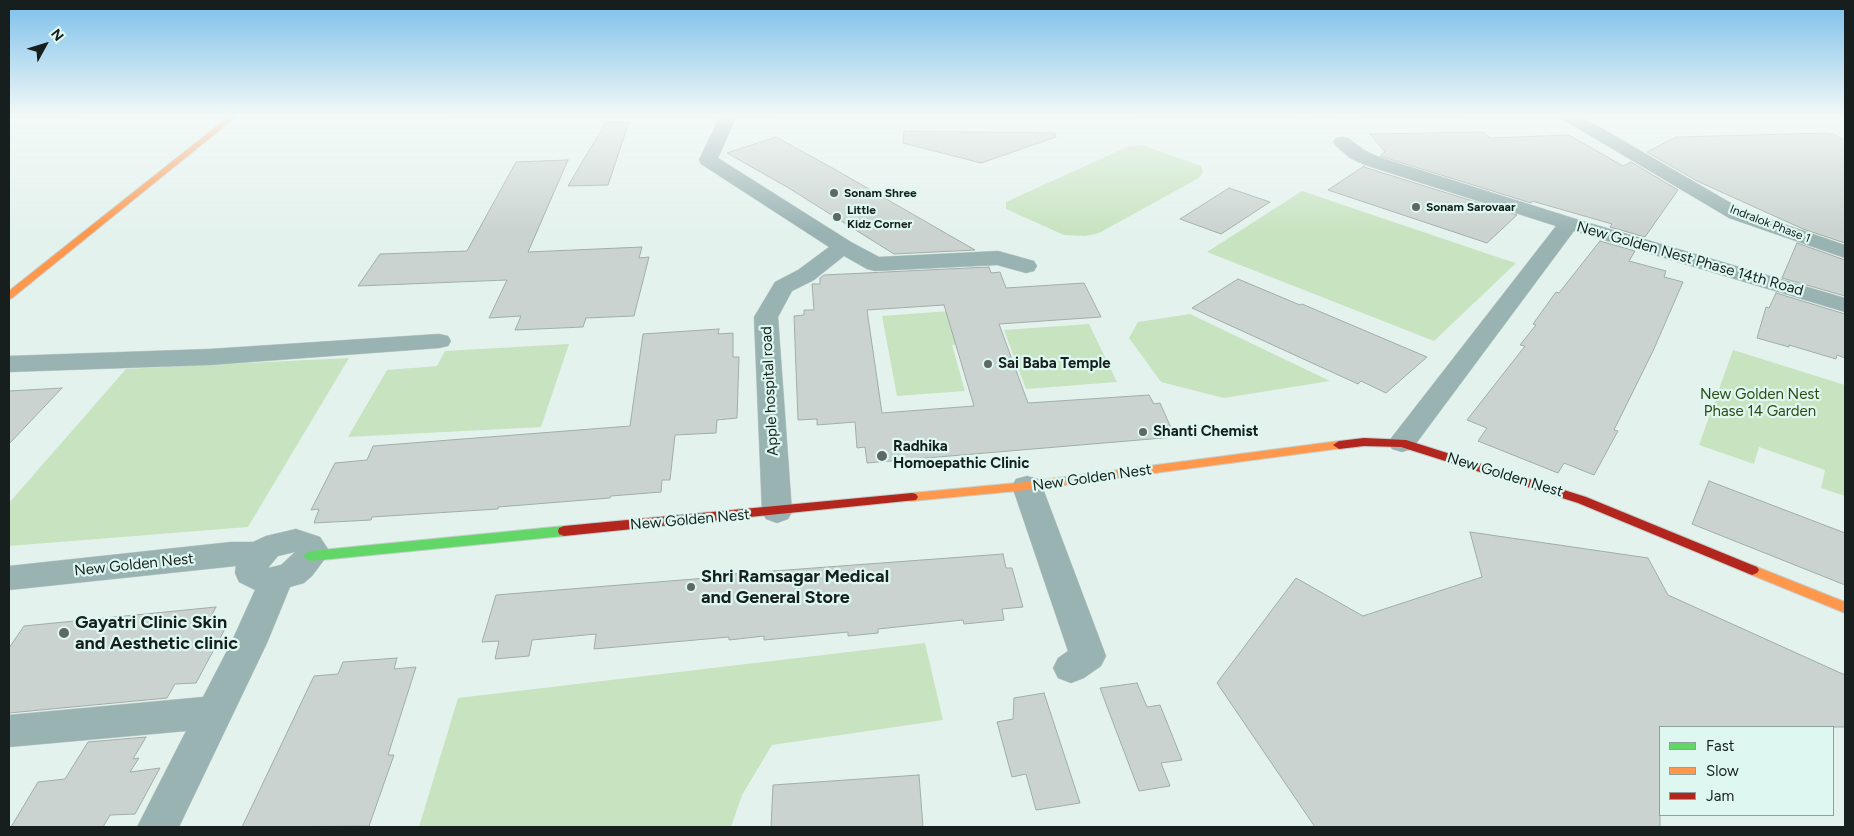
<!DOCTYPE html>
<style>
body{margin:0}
#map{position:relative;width:1854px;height:836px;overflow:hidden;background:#e4f2ee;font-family:Figtree,sans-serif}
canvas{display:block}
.frame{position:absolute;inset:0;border:10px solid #161f1d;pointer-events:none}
.legend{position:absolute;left:1659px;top:726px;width:175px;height:90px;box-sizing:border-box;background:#def8f1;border:1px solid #8ea19c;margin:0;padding:6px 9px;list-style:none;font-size:15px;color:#161f1d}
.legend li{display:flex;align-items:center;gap:10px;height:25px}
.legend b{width:25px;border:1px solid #8ea19c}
.north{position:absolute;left:20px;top:20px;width:50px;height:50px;-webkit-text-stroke:4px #def8f1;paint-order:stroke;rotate:51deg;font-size:14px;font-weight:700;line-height:20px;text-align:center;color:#161f1d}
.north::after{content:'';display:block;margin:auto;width:18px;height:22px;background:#161f1d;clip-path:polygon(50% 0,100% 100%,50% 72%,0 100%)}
</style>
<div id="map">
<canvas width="1854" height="836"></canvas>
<div class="frame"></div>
<ul class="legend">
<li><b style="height:6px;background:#63d668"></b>Fast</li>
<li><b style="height:6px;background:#ff974d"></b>Slow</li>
<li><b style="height:6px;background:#b3261e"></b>Jam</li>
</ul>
<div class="north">N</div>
</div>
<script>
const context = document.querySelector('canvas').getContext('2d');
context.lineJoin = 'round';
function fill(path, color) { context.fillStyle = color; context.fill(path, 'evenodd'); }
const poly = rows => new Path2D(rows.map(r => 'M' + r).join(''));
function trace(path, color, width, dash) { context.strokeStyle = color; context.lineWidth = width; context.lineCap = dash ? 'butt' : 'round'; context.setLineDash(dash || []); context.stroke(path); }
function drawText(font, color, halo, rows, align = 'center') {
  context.font = font + ' Figtree,sans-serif'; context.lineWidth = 4.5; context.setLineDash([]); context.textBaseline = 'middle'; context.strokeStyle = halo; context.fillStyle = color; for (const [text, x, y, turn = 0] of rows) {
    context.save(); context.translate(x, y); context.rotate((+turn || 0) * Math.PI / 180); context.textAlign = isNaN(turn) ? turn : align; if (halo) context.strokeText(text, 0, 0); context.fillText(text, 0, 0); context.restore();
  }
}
const green = poly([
 [1142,145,1201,166,1203,172,1199,178,1099,233,1086,236,1064,235,1006,209,1006,202,1129,146],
 [1302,191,1500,258,1516,263,1434,341,1207,252],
 [977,309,987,342,952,345,965,391,897,396,882,316],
 [1190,314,1330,381,1224,398,1161,382,1129,338,1138,322],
 [1089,324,1117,382,1026,389,1004,330],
 [569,344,541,427,348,437,387,370,437,366,445,351],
 [1733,350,1845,385,1845,496,1821,488,1825,470,1759,447,1754,464,1699,445],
 [349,358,248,527,9,546,9,503,126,369],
 [925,643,943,720,772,745,742,795,731,827,419,827,458,698]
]);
const building = poly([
 [606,122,629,122,608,185,568,186,606,122],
 [904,131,1055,133,1056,137,981,163,903,143,904,131],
 [1483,132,1490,138,1569,135,1623,166,1631,162,1678,190,1645,237,1610,227,1612,224,1532,201,1531,203,1380,156,1385,152,1370,134,1483,132],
 [1826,133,1833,134,1845,141,1845,243,1803,229,1697,181,1647,152,1676,137,1826,133],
 [776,137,836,170,975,250,894,254,787,187,727,153,776,137],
 [568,160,528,252,642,247,639,258,649,257,634,316,586,318,583,327,515,330,521,316,489,318,507,280,358,286,380,254,467,251,516,162,568,160],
 [1364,166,1364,167,1517,215,1487,243,1328,190,1364,166],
 [1229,188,1270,202,1221,234,1180,219,1229,188],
 [1600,241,1635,251,1629,261,1666,271,1664,277,1683,282,1653,351,1614,430,1618,431,1594,475,1564,463,1558,473,1478,441,1487,428,1467,420,1525,346,1520,345,1536,325,1533,324,1556,292,1559,293,1600,241],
 [1797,243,1845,260,1845,296,1782,278,1797,243],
 [989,267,991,273,1000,272,1006,288,1084,283,1101,317,999,324,1028,403,1149,395,1154,404,1160,403,1175,437,867,463,865,447,857,448,855,422,817,425,817,419,798,420,794,316,804,315,804,310,814,310,812,284,820,284,820,278,824,275,989,267],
 [944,305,974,406,882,413,867,310,944,305],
 [1238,279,1300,305,1302,304,1427,357,1386,393,1361,381,1358,384,1192,308,1238,279],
 [1776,293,1845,314,1845,358,1837,355,1836,359,1789,345,1789,347,1757,338,1766,307,1769,308,1776,293],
 [719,329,718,334,733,333,733,357,739,357,737,418,717,420,716,433,675,435,670,480,662,480,661,492,611,496,610,498,498,507,498,509,372,517,371,520,314,523,319,509,311,510,335,463,367,460,373,446,630,426,643,334,719,329],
 [62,388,9,444,9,391,62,388],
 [1709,481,1845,533,1845,585,1692,524,1709,481],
 [1470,532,1648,558,1668,595,1845,675,1845,727,1660,727,1660,827,1315,827,1217,683,1296,578,1363,616,1482,577,1470,532],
 [1003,554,1006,568,1012,568,1023,607,1002,609,1004,620,964,624,963,620,878,629,878,633,848,636,848,632,764,640,764,636,729,640,729,637,594,649,596,634,532,640,529,656,495,659,499,641,482,642,496,595,719,577,719,575,1003,554],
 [216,607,205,628,226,627,196,683,175,684,167,698,9,713,9,648,24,626,216,607],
 [397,658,394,669,416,667,388,755,394,755,369,826,242,827,314,676,338,674,343,662,397,658],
 [1137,683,1147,707,1160,705,1182,760,1161,763,1170,786,1139,791,1100,688,1137,683],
 [1044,693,1080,803,1036,810,1026,774,1012,777,997,722,1013,719,1014,698,1044,693],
 [146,737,133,759,139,758,130,772,160,768,135,814,110,815,103,827,11,827,38,782,65,779,88,742,146,737],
 [919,775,923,827,771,827,773,785,919,775]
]);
const street = poly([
 [720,115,737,116,718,158,851,242,879,257,998,251,1034,261,1037,266,1034,271,1026,273,997,265,875,271,867,269,844,256,814,280,792,291,778,317,792,512,788,519,777,523,766,519,762,512,754,317,775,282,798,270,829,247,701,164,699,160,720,115],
 [1559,115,1579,115,1743,210,1845,245,1845,258,1729,218,1562,119,1559,115],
 [1342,137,1348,138,1364,150,1379,157,1576,219,1845,298,1845,312,1574,231,1412,449,1402,452,1392,449,1388,443,1392,437,1556,226,1365,165,1350,158,1336,146,1333,142,1336,138,1342,137],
 [439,334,448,336,451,341,448,346,439,348,210,365,9,372,9,356,210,349,439,334],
 [1027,476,1038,479,1042,486,1106,656,1101,666,1084,678,1071,683,1058,678,1053,668,1058,658,1068,651,1012,486,1016,479,1027,476],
 [296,529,320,537,328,549,327,556,312,576,304,583,290,587,267,643,179,827,137,827,186,731,9,747,9,715,203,697,231,643,255,590,239,582,235,573,236,566,9,590,9,566,231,542,253,542,266,536,296,529],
 [295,552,281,565,268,568,278,556,295,552]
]);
const fast = poly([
 [564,526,569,528,570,531,569,534,564,536,311,561,306,559,304,556,306,553,311,551,564,526]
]);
const slow = poly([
 [231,115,238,115,12,298,9,299,9,291,231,115],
 [770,115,909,115,906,117,773,117,770,115],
 [1124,115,1366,115,1367,116,1364,118,1127,117,1124,115],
 [1339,441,1343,442,1345,445,1343,448,1027,490,912,501,908,500,906,497,908,494,912,493,1027,482,1339,441],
 [1752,565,1845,602,1845,613,1747,573,1745,570,1747,567,1752,565]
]);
const jam = poly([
 [9,115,87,115,84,117,9,117,9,115],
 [446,115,776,115,773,117,449,117,446,115],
 [1362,115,1472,115,1469,117,1364,118,1362,117,1362,115],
 [1364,438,1406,440,1586,497,1757,567,1759,570,1757,573,1752,575,1747,573,1578,503,1401,447,1364,446,1339,449,1333,445,1339,441,1364,438],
 [912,493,916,494,918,497,916,500,564,536,559,534,558,531,559,528,564,526,912,493]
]);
const markers = [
 [834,193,5,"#5e6966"],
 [1416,207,5,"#5e6966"],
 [837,217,5,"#5e6966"],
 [988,364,5,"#5e6966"],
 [1143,432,5,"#5e6966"],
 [882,456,6,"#5e6966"],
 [691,587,5,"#5e6966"],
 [64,633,6,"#5e6966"]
];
const farPoinames = [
 ["Sonam Shree",844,193],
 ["Sonam Sarovaar",1426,207],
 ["Little",847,210],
 ["Kidz Corner",847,224]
];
const farStreetnames = [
 ["Indralok Phase 1",1770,224,21]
];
const streetNames = [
 ["New Golden Nest Phase 14th Road",1690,259,16],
 ["Apple hospital road",770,391,-93],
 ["New Golden Nest",1505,475,17],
 ["New Golden Nest",1092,478,-8],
 ["New Golden Nest",690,520,-5],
 ["New Golden Nest",134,565,-6]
];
const poiNames = [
 ["Sai Baba Temple",998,364],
 ["Shanti Chemist",1153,432],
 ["Radhika",893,447],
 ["Homoepathic Clinic",893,464]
];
const parkNames = [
 ["New Golden Nest",1760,395],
 ["Phase 14 Garden",1760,412]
];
const nearPoinames = [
 ["Shri Ramsagar Medical",701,577],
 ["and General Store",701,598],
 ["Gayatri Clinic Skin",75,623],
 ["and Aesthetic clinic",75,644]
];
fill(green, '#c8e3c0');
fill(building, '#cad3cf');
trace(building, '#a2aca8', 1);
trace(street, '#c4cfcc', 1);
trace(fast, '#c4cfcc', 2);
trace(slow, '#c4cfcc', 2);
trace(jam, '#c4cfcc', 2);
fill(street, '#99b2b2');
fill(fast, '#63d668');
fill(slow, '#ff974d');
fill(jam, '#b3261e');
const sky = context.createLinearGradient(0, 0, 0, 232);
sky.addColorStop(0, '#7bbfea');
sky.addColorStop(0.5, '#f3f9f7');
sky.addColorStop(1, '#f3f9f700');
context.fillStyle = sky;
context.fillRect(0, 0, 1854, 232);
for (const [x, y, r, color] of markers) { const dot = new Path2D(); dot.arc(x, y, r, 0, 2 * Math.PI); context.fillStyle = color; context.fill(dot); trace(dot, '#def8f1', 2); }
drawText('bold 12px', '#161f1d', '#def8f1', farPoinames, 'left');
drawText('12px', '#161f1d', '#def8f1', farStreetnames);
drawText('15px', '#161f1d', '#def8f1', streetNames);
drawText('bold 15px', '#161f1d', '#def8f1', poiNames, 'left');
drawText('15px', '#2c4a11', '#def8f1', parkNames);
drawText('bold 18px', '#161f1d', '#def8f1', nearPoinames, 'left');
</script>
